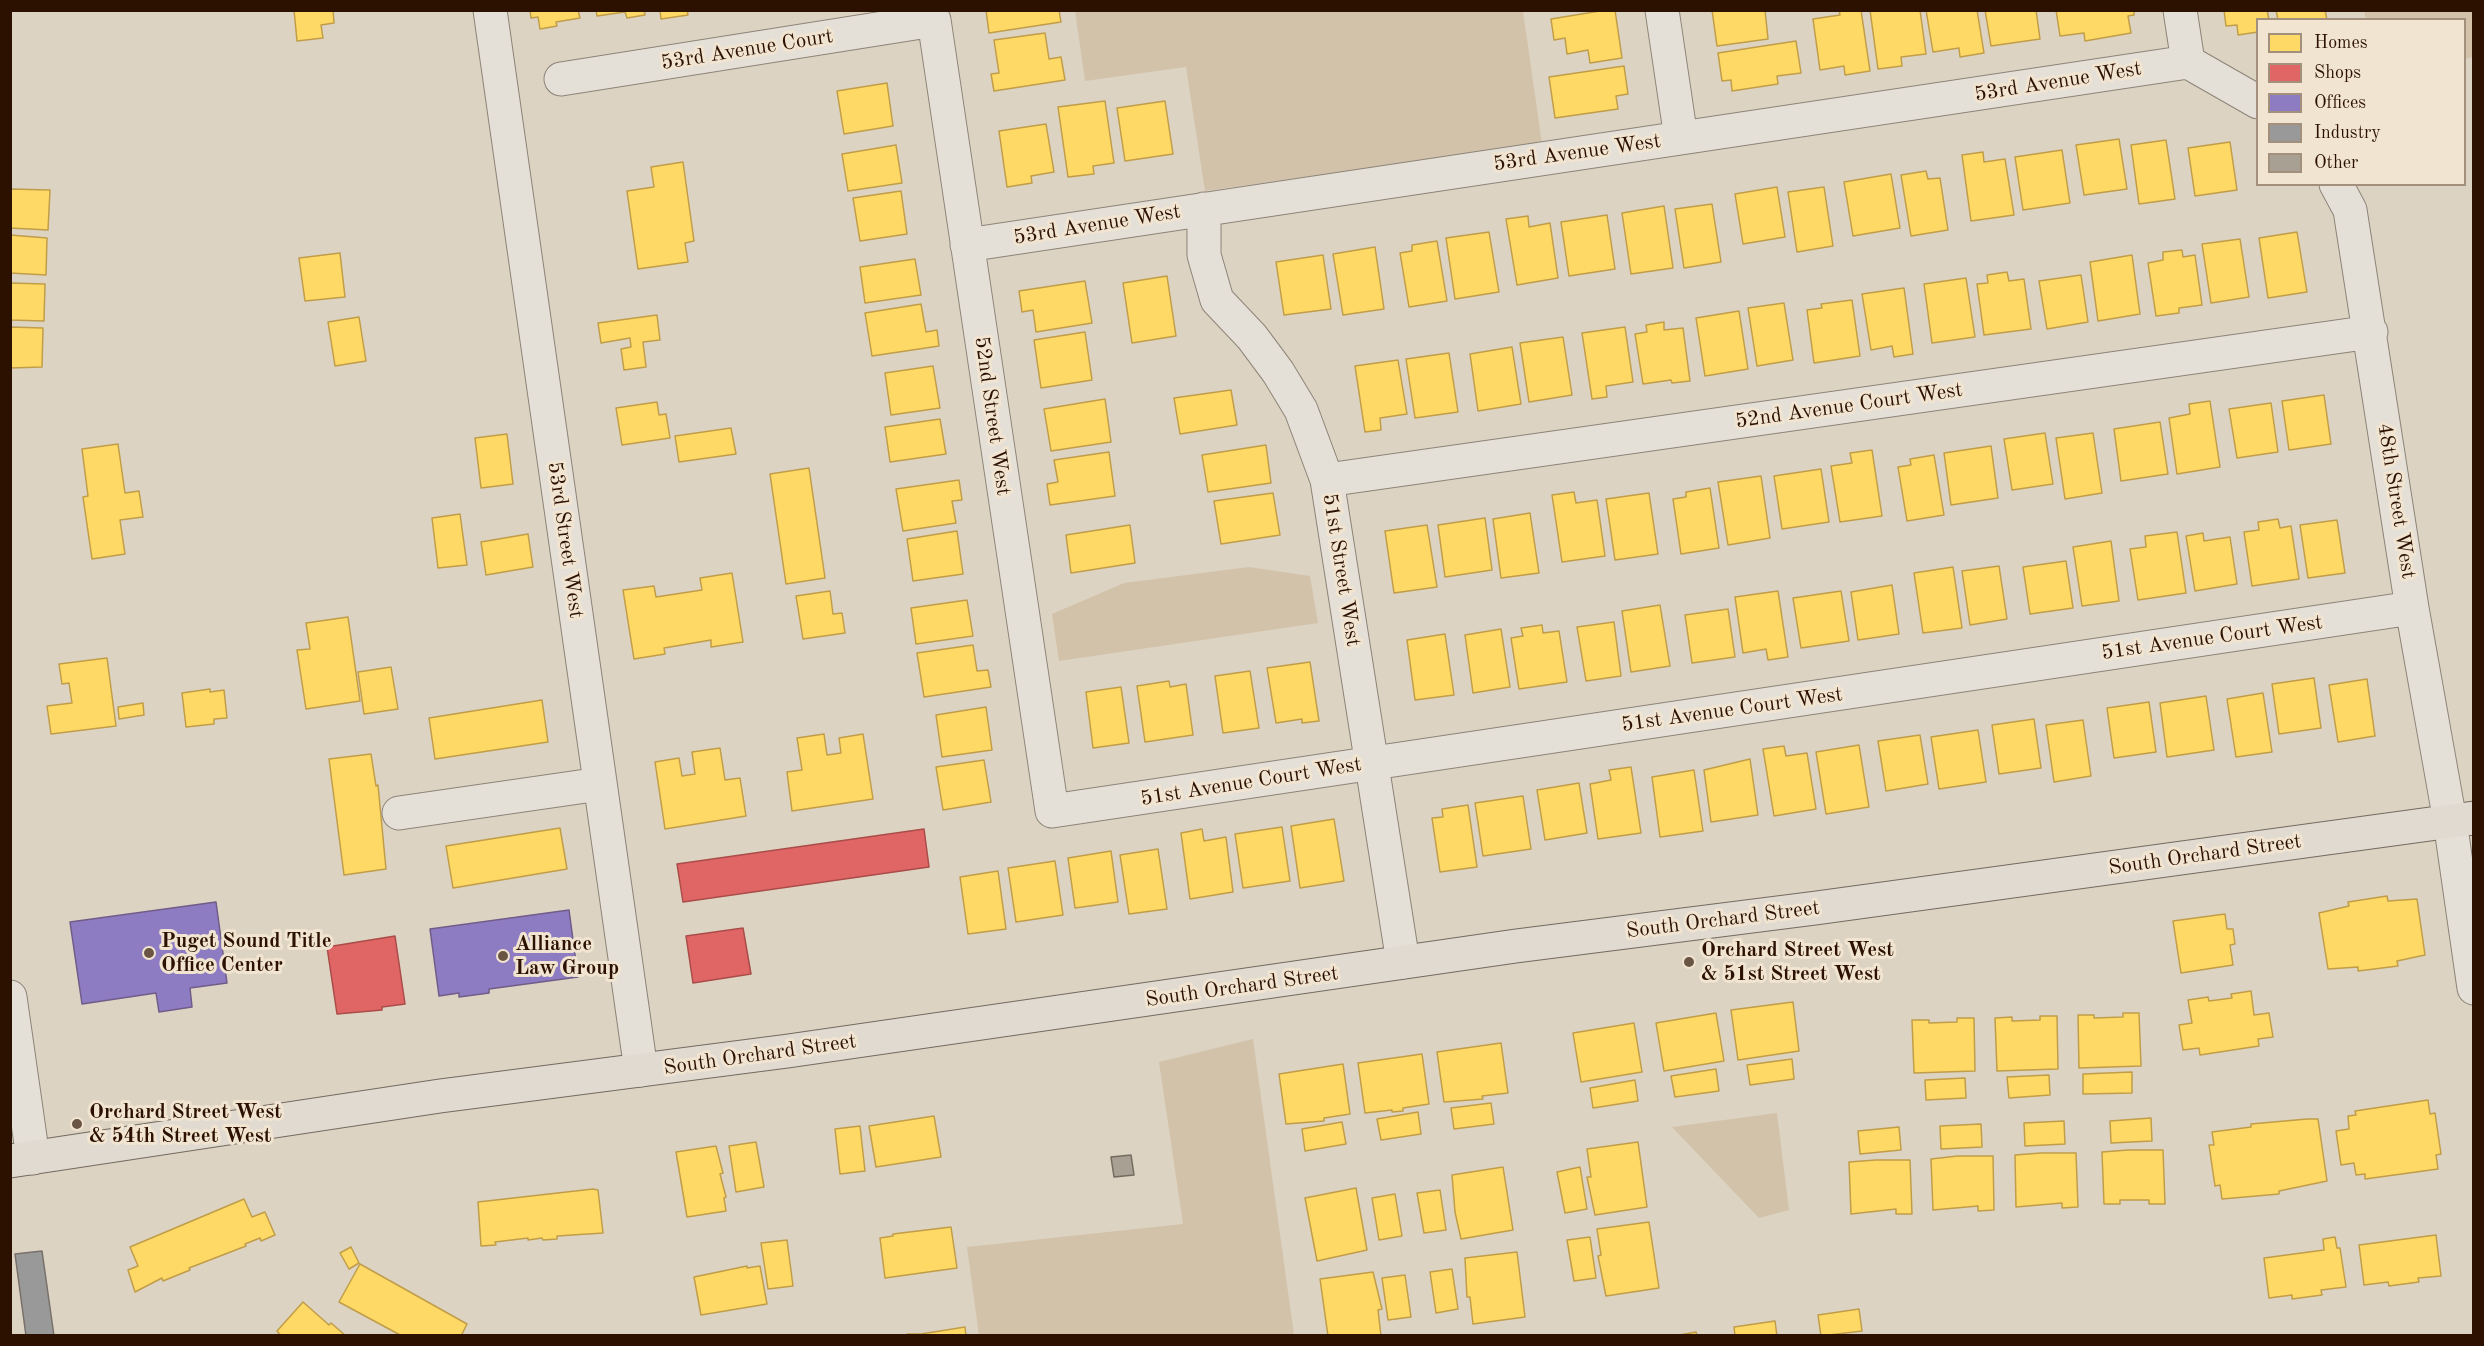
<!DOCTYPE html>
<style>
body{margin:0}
#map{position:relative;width:2484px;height:1346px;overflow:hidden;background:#ddd3c2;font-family:"Old Standard TT",serif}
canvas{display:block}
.frame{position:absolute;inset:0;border:12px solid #2c1101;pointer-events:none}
.legend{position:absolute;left:2256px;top:18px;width:210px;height:168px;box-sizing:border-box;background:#f1e4d0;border:2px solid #a2907d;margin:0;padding:8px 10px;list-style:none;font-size:18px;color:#2c1101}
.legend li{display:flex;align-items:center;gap:12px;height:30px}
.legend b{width:30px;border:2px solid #a2907d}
</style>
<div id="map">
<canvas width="2484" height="1346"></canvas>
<div class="frame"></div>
<ul class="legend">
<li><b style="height:16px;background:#ffd966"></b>Homes</li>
<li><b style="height:16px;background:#e06666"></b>Shops</li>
<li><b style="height:16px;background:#8e7cc3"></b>Offices</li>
<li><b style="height:16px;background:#999"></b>Industry</li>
<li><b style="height:16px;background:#a9a094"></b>Other</li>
</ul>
</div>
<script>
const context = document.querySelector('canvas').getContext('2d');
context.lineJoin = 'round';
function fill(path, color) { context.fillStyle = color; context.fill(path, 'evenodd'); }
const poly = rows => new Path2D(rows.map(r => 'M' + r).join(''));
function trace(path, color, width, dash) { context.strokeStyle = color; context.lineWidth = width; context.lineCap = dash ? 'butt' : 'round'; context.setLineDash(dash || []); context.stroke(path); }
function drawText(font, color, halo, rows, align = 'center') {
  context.font = font + ' "Old Standard TT",serif'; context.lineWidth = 6; context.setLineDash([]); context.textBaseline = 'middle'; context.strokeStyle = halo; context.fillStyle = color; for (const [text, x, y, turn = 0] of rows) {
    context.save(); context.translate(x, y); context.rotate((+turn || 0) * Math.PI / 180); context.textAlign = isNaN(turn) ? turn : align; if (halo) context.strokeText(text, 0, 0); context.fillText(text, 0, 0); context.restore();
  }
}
const green = poly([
 [1075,11,1523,11,1542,144,1205,191,1186,67,1085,81],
 [2364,11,2473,11,2473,57,2465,59,2464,20,2366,19],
 [1249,567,1310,576,1318,623,1059,661,1052,614,1124,583],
 [1253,1039,1294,1335,979,1335,967,1247,1183,1224,1159,1062],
 [1777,1113,1789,1210,1759,1218,1672,1127]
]);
const homes = poly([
 [294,10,333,10,334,23,321,25,323,38,297,41,294,10],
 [530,10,578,10,580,18,556,22,557,26,540,29,538,17,531,18,530,10],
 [596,10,644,10,645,15,627,18,625,12,597,16,596,10],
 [660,10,687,10,688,15,661,19,660,10],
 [986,10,1059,10,1061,22,989,33,986,10],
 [1606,10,1615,10,1622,58,1590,63,1588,50,1567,54,1565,38,1554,40,1551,19,1606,10],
 [1712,10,1765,10,1768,39,1717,46,1712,10],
 [1839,10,1861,10,1870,71,1845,75,1844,66,1820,70,1813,19,1840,15,1839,10],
 [1870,10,1920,10,1926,54,1901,57,1902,66,1878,69,1870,10],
 [1926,10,1977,10,1984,53,1960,57,1959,48,1933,52,1926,10],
 [1985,10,2036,10,2040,39,1991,46,1985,10],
 [2056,10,2134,10,2134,15,2128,16,2131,33,2085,41,2084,33,2060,36,2056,10],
 [2224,10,2267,10,2269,20,2258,20,2258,32,2238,35,2237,25,2226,26,2224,10],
 [2276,10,2325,10,2327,20,2278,20,2276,10],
 [1045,33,1049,59,1061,57,1065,80,994,91,991,74,999,73,994,40,1045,33],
 [1796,41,1801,73,1777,76,1778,84,1732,91,1731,80,1722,81,1718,53,1796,41],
 [1624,66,1628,94,1616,96,1618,109,1555,118,1549,77,1624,66],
 [887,83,893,126,844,134,837,91,887,83],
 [1105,101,1114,163,1093,166,1094,174,1068,177,1058,107,1105,101],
 [1165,101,1173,154,1125,161,1117,108,1165,101],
 [1046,124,1054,172,1031,176,1032,183,1007,187,999,131,1046,124],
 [2119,139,2127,189,2084,195,2076,145,2119,139],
 [2166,140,2175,199,2139,204,2131,145,2166,140],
 [2230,142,2237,190,2195,196,2188,148,2230,142],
 [896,145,902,183,848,191,842,154,896,145],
 [2062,150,2070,203,2023,210,2015,157,2062,150],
 [1983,152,1984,162,2005,159,2014,215,1971,221,1962,155,1983,152],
 [683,162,694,241,685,243,688,262,638,269,627,191,654,187,651,167,683,162],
 [1926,171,1928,179,1940,178,1948,230,1911,236,1901,175,1926,171],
 [1891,174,1900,228,1853,236,1844,182,1891,174],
 [1777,187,1785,237,1743,244,1735,194,1777,187],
 [1824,187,1833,246,1797,252,1788,192,1824,187],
 [10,189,50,190,48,230,10,228,10,189],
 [901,191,907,234,860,241,853,198,901,191],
 [1712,204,1721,262,1684,268,1675,209,1712,204],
 [1664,206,1673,268,1631,274,1622,213,1664,206],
 [1607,215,1615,269,1569,276,1561,222,1607,215],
 [1528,216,1529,227,1550,223,1558,278,1517,285,1506,219,1528,216],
 [1489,232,1499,292,1455,299,1446,238,1489,232],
 [2297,232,2307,292,2268,298,2259,238,2297,232],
 [10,235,47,238,46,275,10,273,10,235],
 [2240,239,2249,297,2211,303,2202,244,2240,239],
 [1437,241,1447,301,1409,307,1400,253,1412,251,1412,245,1437,241],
 [1375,247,1384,309,1343,315,1333,254,1375,247],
 [2182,250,2183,257,2195,255,2202,305,2179,308,2179,313,2156,316,2148,263,2163,260,2163,252,2182,250],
 [340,253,345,297,305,301,299,258,340,253],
 [1323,255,1331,309,1284,315,1276,262,1323,255],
 [2132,255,2140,314,2098,321,2090,262,2132,255],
 [915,259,921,295,865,303,860,267,915,259],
 [2007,272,2009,281,2024,279,2031,329,1984,335,1977,284,1988,283,1987,275,2007,272],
 [2081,275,2088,322,2047,329,2039,281,2081,275],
 [1167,276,1176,336,1132,343,1123,283,1167,276],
 [1966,278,1975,337,1932,343,1924,284,1966,278],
 [1085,281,1092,323,1036,332,1033,310,1022,312,1019,291,1085,281],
 [10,283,45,284,44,321,10,320,10,283],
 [1904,288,1913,354,1894,357,1892,346,1871,350,1862,294,1904,288],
 [1852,300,1860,356,1814,363,1807,310,1822,308,1821,304,1852,300],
 [1784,303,1793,360,1757,366,1748,308,1784,303],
 [921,304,926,332,937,330,939,346,872,356,865,313,921,304],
 [1739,311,1748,369,1705,376,1696,318,1739,311],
 [657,315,660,340,643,342,646,367,624,370,621,349,631,347,630,338,601,343,598,323,657,315],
 [359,317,366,361,335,366,328,322,359,317],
 [1664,322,1664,330,1683,328,1690,381,1672,383,1671,380,1643,384,1635,334,1647,332,1646,325,1664,322],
 [10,327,43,328,42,367,10,368,10,327],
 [1625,327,1633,382,1606,386,1607,397,1592,399,1582,333,1625,327],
 [1085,332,1092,380,1041,388,1034,340,1085,332],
 [1563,337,1572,395,1529,402,1520,343,1563,337],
 [1512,347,1521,404,1478,411,1470,354,1512,347],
 [1449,353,1458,412,1415,418,1406,359,1449,353],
 [1398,360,1407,414,1380,418,1381,430,1365,432,1355,366,1398,360],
 [933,366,940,408,891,415,885,373,933,366],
 [1231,390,1237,425,1180,434,1174,398,1231,390],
 [2324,395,2331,444,2289,450,2282,401,2324,395],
 [1105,399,1111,442,1051,451,1044,409,1105,399],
 [2210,401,2220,467,2177,474,2169,418,2190,414,2189,404,2210,401],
 [657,402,659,415,666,414,670,438,622,445,616,408,657,402],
 [2271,403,2278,452,2237,458,2229,409,2271,403],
 [940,419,946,454,890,462,885,427,940,419],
 [2160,422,2168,474,2121,481,2114,429,2160,422],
 [731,428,736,454,679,462,675,436,731,428],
 [2045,433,2053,484,2012,490,2004,439,2045,433],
 [2093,433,2102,493,2065,499,2056,438,2093,433],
 [507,434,513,484,481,488,475,438,507,434],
 [118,444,125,493,139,491,143,517,120,520,125,554,92,559,83,497,88,496,82,449,118,444],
 [1266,445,1271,483,1208,492,1202,455,1266,445],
 [1991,446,1998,498,1951,505,1944,453,1991,446],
 [1872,450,1882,516,1840,522,1831,466,1852,463,1850,453,1872,450],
 [1109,452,1115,496,1050,505,1047,484,1058,482,1054,460,1109,452],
 [1934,455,1944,515,1907,521,1898,467,1911,465,1910,459,1934,455],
 [809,468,825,578,786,584,770,474,809,468],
 [1821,469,1829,522,1782,529,1774,476,1821,469],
 [1761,476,1770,538,1728,545,1718,482,1761,476],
 [959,480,962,500,952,501,956,523,903,531,896,489,959,480],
 [1710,488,1719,548,1681,554,1673,499,1686,497,1686,492,1710,488],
 [1574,492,1576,503,1597,500,1605,556,1562,562,1552,495,1574,492],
 [1273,493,1280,535,1221,544,1214,501,1273,493],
 [1649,493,1658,554,1615,560,1606,499,1649,493],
 [1530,513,1539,573,1501,578,1493,519,1530,513],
 [460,514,467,565,438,568,432,518,460,514],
 [1485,518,1492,570,1445,577,1438,525,1485,518],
 [2278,519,2280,528,2291,526,2299,579,2252,586,2244,532,2259,530,2258,522,2278,519],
 [2337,520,2345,573,2308,578,2300,525,2337,520],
 [1130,525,1135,563,1071,573,1066,535,1130,525],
 [1427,525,1437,587,1394,593,1385,531,1427,525],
 [957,531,963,574,913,581,907,539,957,531],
 [2177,532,2186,593,2138,600,2130,549,2146,547,2145,536,2177,532],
 [2203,533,2204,541,2230,537,2237,584,2195,591,2186,536,2203,533],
 [528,534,533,567,486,575,481,542,528,534],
 [2111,541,2119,601,2082,606,2073,547,2111,541],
 [2066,561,2073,608,2030,614,2023,567,2066,561],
 [1999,566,2007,619,1970,625,1962,571,1999,566],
 [1953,567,1962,628,1923,633,1914,573,1953,567],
 [732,573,743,642,711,647,711,640,664,648,665,654,634,659,623,590,654,586,656,597,702,590,700,578,732,573],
 [1892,585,1899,634,1858,640,1851,592,1892,585],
 [830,591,833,614,842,613,845,633,803,639,796,596,830,591],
 [1778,591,1788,657,1768,660,1766,649,1743,653,1735,597,1778,591],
 [1841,591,1849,641,1801,648,1793,598,1841,591],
 [967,600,973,636,916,644,911,608,967,600],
 [1660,605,1670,666,1631,672,1622,611,1660,605],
 [1728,609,1735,657,1692,663,1685,615,1728,609],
 [348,617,360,701,306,709,297,650,310,649,306,623,348,617],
 [1614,622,1621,676,1586,681,1577,627,1614,622],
 [1542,625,1543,633,1559,631,1567,682,1519,689,1511,638,1523,636,1521,628,1542,625],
 [1501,629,1510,687,1473,693,1465,635,1501,629],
 [1445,634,1454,695,1415,700,1407,640,1445,634],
 [973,645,977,671,988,670,991,687,924,697,917,653,973,645],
 [107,658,116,726,51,734,47,706,72,703,69,683,62,684,59,664,107,658],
 [1310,662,1319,721,1302,723,1302,719,1276,723,1267,668,1310,662],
 [391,667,398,709,364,714,358,672,391,667],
 [1250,671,1259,728,1223,733,1215,676,1250,671],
 [2314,678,2321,728,2279,734,2272,684,2314,678],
 [2367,679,2375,736,2338,742,2329,685,2367,679],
 [1169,681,1170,687,1186,684,1193,735,1145,742,1137,686,1169,681],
 [1121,687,1129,743,1093,748,1086,692,1121,687],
 [210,689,210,692,224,690,227,718,214,719,214,724,186,727,182,693,210,689],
 [2263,693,2272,752,2236,757,2227,699,2263,693],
 [2206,696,2214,750,2167,757,2160,703,2206,696],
 [542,700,548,742,435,759,429,718,542,700],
 [2149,702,2156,752,2114,758,2107,708,2149,702],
 [143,703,144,715,119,719,118,707,143,703],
 [986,707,992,750,942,757,936,715,986,707],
 [2034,719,2041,768,1999,774,1992,725,2034,719],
 [2083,720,2091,776,2054,782,2046,725,2083,720],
 [1978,730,1986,782,1939,789,1931,737,1978,730],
 [824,734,827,755,841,753,839,738,863,734,873,799,792,811,787,772,802,770,797,738,824,734],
 [1920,735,1928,784,1886,791,1878,741,1920,735],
 [1859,745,1869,807,1826,814,1816,752,1859,745],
 [1784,746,1786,756,1807,753,1816,809,1774,816,1763,749,1784,746],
 [720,748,725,780,740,778,746,816,665,829,655,762,679,758,682,776,695,774,692,752,720,748],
 [371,754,376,786,378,785,386,869,344,875,329,759,371,754],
 [1750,759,1758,815,1711,822,1704,770,1750,759],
 [984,760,991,802,943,810,936,767,984,760],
 [1631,767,1641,833,1598,839,1590,784,1611,780,1609,770,1631,767],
 [1694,770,1703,831,1660,837,1652,777,1694,770],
 [1579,783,1587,833,1545,840,1537,790,1579,783],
 [1523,796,1531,849,1483,856,1475,803,1523,796],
 [1468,805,1477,867,1440,872,1432,818,1443,817,1442,809,1468,805],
 [1334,819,1344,881,1300,888,1291,826,1334,819],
 [1282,827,1290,881,1243,888,1235,834,1282,827],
 [560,828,567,869,453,888,446,846,560,828],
 [1202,829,1204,841,1226,837,1233,892,1190,899,1181,833,1202,829],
 [1158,849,1167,909,1129,914,1120,855,1158,849],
 [1111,851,1118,902,1075,908,1068,858,1111,851],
 [1055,861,1063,915,1016,922,1008,868,1055,861],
 [998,871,1006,929,968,934,960,877,998,871],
 [2387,896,2388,901,2417,899,2425,955,2397,961,2398,966,2358,971,2358,967,2328,969,2319,913,2349,906,2348,902,2387,896],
 [2225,914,2227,929,2233,929,2235,944,2230,945,2233,965,2181,973,2173,921,2225,914],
 [2251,991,2254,1015,2269,1013,2273,1037,2258,1039,2259,1046,2200,1055,2199,1048,2183,1050,2179,1025,2192,1023,2188,1000,2208,997,2209,1001,2232,998,2231,994,2251,991],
 [1793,1002,1799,1051,1738,1060,1731,1010,1793,1002],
 [1716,1013,1724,1061,1664,1071,1656,1023,1716,1013],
 [2123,1013,2139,1013,2141,1066,2079,1068,2078,1015,2094,1015,2094,1018,2123,1017,2123,1013],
 [2040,1016,2057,1016,2058,1069,1997,1071,1995,1018,2012,1017,2012,1021,2040,1020,2040,1016],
 [1957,1018,1974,1018,1975,1071,1914,1073,1912,1020,1929,1020,1929,1023,1957,1022,1957,1018],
 [1634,1023,1642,1072,1581,1082,1573,1033,1634,1023],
 [1501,1043,1508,1093,1482,1096,1483,1099,1444,1102,1437,1052,1501,1043],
 [1422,1054,1429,1104,1403,1108,1403,1111,1392,1112,1392,1110,1365,1113,1358,1063,1422,1054],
 [1792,1059,1794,1079,1750,1085,1747,1065,1792,1059],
 [1343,1064,1350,1114,1324,1118,1324,1121,1286,1124,1279,1074,1343,1064],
 [1716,1069,1719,1091,1675,1097,1671,1076,1716,1069],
 [2132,1072,2132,1093,2083,1094,2083,1074,2132,1072],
 [2049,1075,2050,1095,2009,1098,2007,1077,2049,1075],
 [1965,1078,1966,1098,1926,1100,1925,1080,1965,1078],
 [1635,1080,1638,1101,1593,1108,1590,1088,1635,1080],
 [2428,1100,2430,1114,2435,1113,2441,1154,2436,1155,2438,1169,2365,1179,2365,1174,2356,1175,2354,1163,2341,1165,2336,1131,2349,1129,2348,1116,2356,1115,2355,1111,2428,1100],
 [1491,1103,1494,1124,1454,1129,1451,1108,1491,1103],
 [1418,1112,1421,1134,1381,1140,1377,1119,1418,1112],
 [934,1116,941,1157,876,1167,869,1126,934,1116],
 [2151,1118,2152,1141,2111,1143,2110,1121,2151,1118],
 [2307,1119,2318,1119,2327,1181,2279,1191,2279,1194,2222,1199,2220,1185,2215,1186,2209,1145,2214,1145,2212,1132,2251,1127,2251,1124,2307,1119],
 [2064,1121,2065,1144,2025,1146,2024,1123,2064,1121],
 [1342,1122,1346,1144,1305,1151,1302,1129,1342,1122],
 [1981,1124,1982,1147,1941,1149,1940,1126,1981,1124],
 [860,1126,865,1171,840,1174,835,1129,860,1126],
 [1899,1127,1901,1150,1860,1154,1858,1131,1899,1127],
 [756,1142,764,1187,736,1192,729,1146,756,1142],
 [1638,1142,1647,1207,1595,1215,1587,1177,1591,1177,1587,1149,1638,1142],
 [716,1146,723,1173,720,1174,726,1197,724,1198,726,1211,687,1217,676,1152,716,1146],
 [2128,1150,2163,1150,2165,1204,2149,1204,2149,1200,2120,1200,2120,1204,2104,1204,2102,1152,2128,1150],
 [2041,1153,2076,1153,2078,1207,2062,1208,2062,1203,2016,1207,2015,1155,2041,1153],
 [1958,1156,1993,1156,1994,1210,1978,1211,1978,1206,1933,1210,1931,1159,1958,1156],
 [1876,1160,1910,1160,1912,1214,1896,1214,1896,1209,1851,1214,1849,1162,1876,1160],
 [1503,1167,1513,1230,1461,1239,1455,1212,1452,1175,1503,1167],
 [1580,1167,1587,1209,1565,1213,1557,1172,1580,1167],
 [1356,1188,1367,1250,1317,1261,1305,1198,1356,1188],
 [593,1189,598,1190,603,1233,557,1236,557,1239,543,1240,542,1238,528,1240,528,1238,495,1242,496,1245,481,1246,478,1202,593,1189],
 [1440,1190,1446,1230,1424,1233,1417,1193,1440,1190],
 [1395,1194,1402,1236,1379,1240,1372,1198,1395,1194],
 [244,1199,252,1217,265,1212,275,1235,261,1241,260,1238,245,1244,246,1246,189,1268,190,1270,163,1281,162,1278,135,1292,128,1270,138,1266,130,1247,244,1199],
 [1649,1222,1659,1288,1606,1296,1598,1256,1601,1255,1597,1229,1649,1222],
 [951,1227,957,1268,885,1278,880,1238,893,1236,893,1234,951,1227],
 [2436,1235,2441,1276,2418,1278,2419,1282,2389,1286,2388,1282,2364,1285,2359,1245,2436,1235],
 [1590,1237,1596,1278,1574,1281,1567,1240,1590,1237],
 [2335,1237,2337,1248,2340,1248,2346,1287,2321,1290,2322,1295,2292,1299,2292,1295,2269,1298,2264,1258,2324,1250,2323,1239,2335,1237],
 [787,1240,793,1286,768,1289,761,1243,787,1240],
 [351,1247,359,1263,349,1269,340,1253,351,1247],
 [1517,1252,1525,1317,1473,1324,1470,1297,1467,1297,1465,1258,1517,1252],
 [360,1264,467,1324,461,1336,402,1336,339,1302,360,1264],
 [747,1266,747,1268,760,1266,767,1304,701,1315,694,1277,747,1266],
 [1452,1269,1458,1309,1436,1313,1430,1272,1452,1269],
 [1373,1272,1382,1309,1378,1310,1381,1336,1328,1336,1320,1279,1373,1272],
 [1405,1275,1411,1317,1388,1320,1382,1278,1405,1275],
 [303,1302,329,1325,331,1323,346,1336,281,1336,277,1331,303,1302],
 [1859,1309,1862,1331,1821,1336,1818,1315,1859,1309],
 [1775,1321,1777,1336,1735,1336,1734,1327,1775,1321],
 [965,1327,966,1336,907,1334,921,1334,965,1327],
 [1696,1332,1697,1336,1674,1336,1696,1332]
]);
const shops = poly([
 [924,829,929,867,683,902,677,864,924,829],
 [743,928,751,974,693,983,686,936,743,928],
 [395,936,405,1004,382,1007,382,1010,337,1014,327,947,395,936]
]);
const offices = poly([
 [216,902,227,983,190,988,192,1007,159,1012,156,993,82,1004,70,922,216,902],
 [569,910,578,977,489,989,489,993,459,997,459,993,439,996,430,929,569,910]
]);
const industry = poly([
 [42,1251,54,1336,26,1336,15,1254,42,1251]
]);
const building = poly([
 [1131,1155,1134,1175,1114,1177,1111,1157,1131,1155]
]);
const minor = poly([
 [490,10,641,1070],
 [1662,10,1681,138],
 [2180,10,2188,62],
 [2188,62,2258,102],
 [561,79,934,20,1052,811,2412,608],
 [2336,184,2350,210,2412,608,2450,821,2474,988],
 [1204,209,1204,255,1217,300,1252,337,1278,372,1301,410,1327,480,1403,962],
 [967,245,2188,62],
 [1327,480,2371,332],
 [399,813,600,784],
 [10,997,33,1158]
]);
const major = poly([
 [10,1161,440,1096,788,1051,1516,946,1816,908,2474,818]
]);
const markers = [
 [149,953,6,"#6a5545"],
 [503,956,6,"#6a5545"],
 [1689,962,6,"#6a5545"],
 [77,1124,6,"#6a5545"]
];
const streetNames = [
 ["53rd Avenue Court",747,50,-9],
 ["53rd Avenue West",2058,82,-9],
 ["53rd Avenue West",1577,153,-8],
 ["53rd Avenue West",1097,225,-9],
 ["52nd Avenue Court West",1849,406,-8],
 ["52nd Street West",992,416,82],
 ["48th Street West",2396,501,81],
 ["53rd Street West",565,540,82],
 ["51st Street West",1341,570,81],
 ["51st Avenue Court West",2212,638,-8],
 ["51st Avenue Court West",1732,710,-8],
 ["51st Avenue Court West",1251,782,-9],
 ["South Orchard Street",2205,855,-8],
 ["South Orchard Street",1723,920,-7],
 ["South Orchard Street",1242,987,-8],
 ["South Orchard Street",760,1055,-8]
];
const poiNames = [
 ["Puget Sound Title",161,941],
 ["Office Center",161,965],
 ["Alliance",515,944],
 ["Law Group",515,968],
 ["Orchard Street West",1701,950],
 ["& 51st Street West",1701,974],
 ["Orchard Street West",89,1112],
 ["& 54th Street West",89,1136]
];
fill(green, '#d2c2aa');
fill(homes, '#ffd966');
trace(homes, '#c09d48', 1.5);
fill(shops, '#e06666');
trace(shops, '#aa4c48', 1.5);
fill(offices, '#8e7cc3');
trace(offices, '#715c89', 1.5);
fill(industry, '#999');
trace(industry, '#78706b', 1.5);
fill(building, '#a9a094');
trace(building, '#746a60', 1.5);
trace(minor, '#8d8479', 35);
trace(major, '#746a60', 35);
trace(minor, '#e5e0d7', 33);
trace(major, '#e0dad0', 33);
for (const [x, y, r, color] of markers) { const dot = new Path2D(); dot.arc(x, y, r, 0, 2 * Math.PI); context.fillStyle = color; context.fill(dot); trace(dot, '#f1e4d0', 2); }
drawText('21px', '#2c1101', '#f1e4d0', streetNames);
drawText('bold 21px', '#2c1101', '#f1e4d0', poiNames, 'left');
</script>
